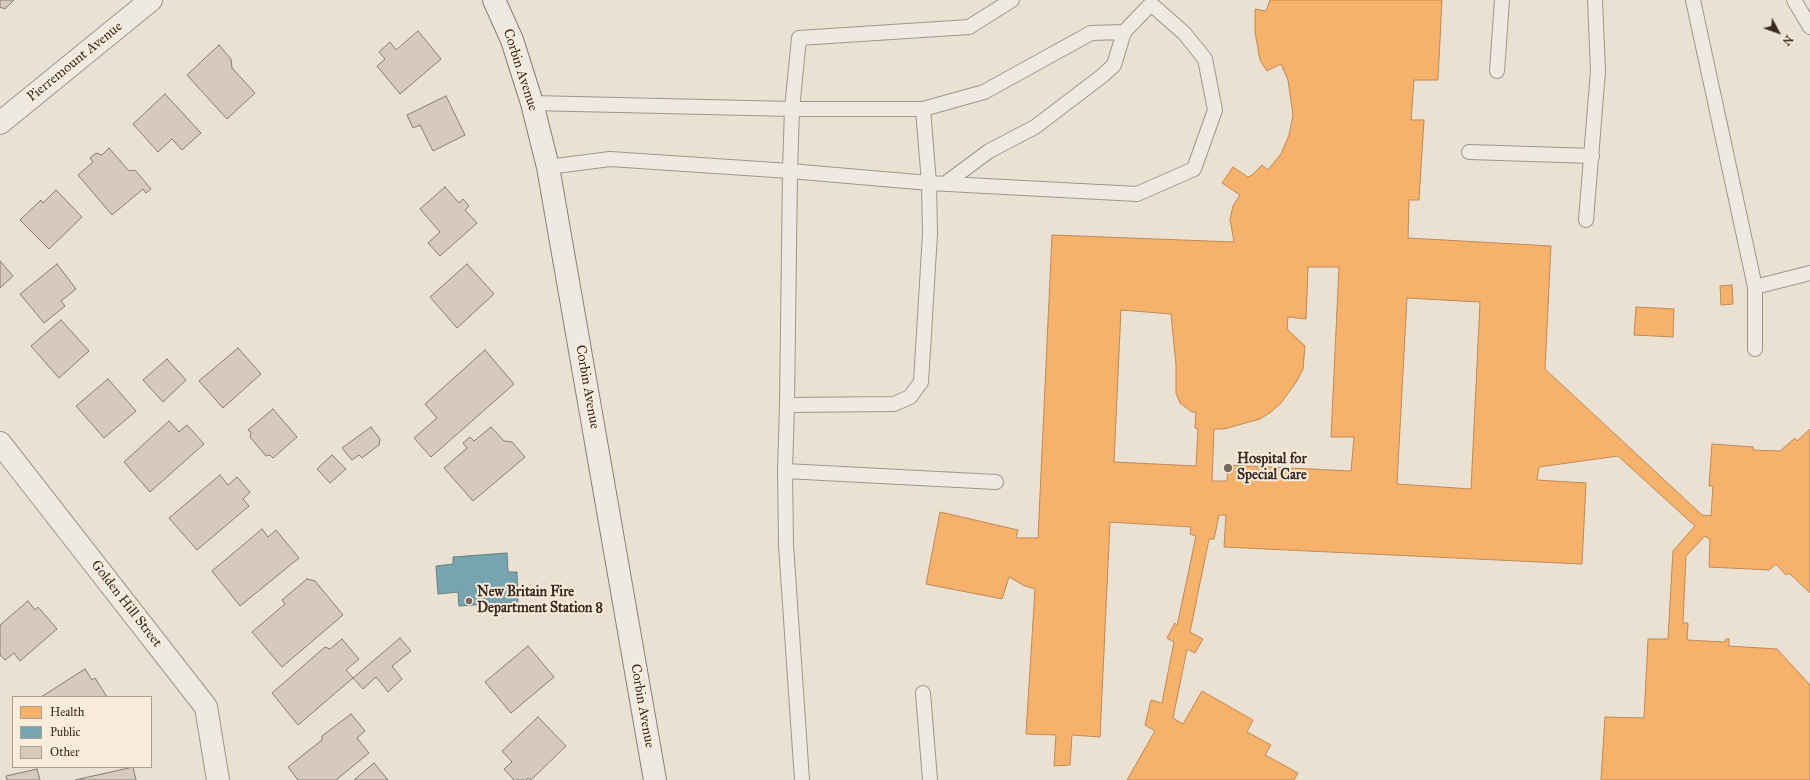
<!DOCTYPE html>
<style>
body{margin:0}
#map{position:relative;width:1810px;height:780px;overflow:hidden;background:#eae1d2;font-family:"IM FELL Great Primer",serif}
canvas{display:block}
.legend{position:absolute;left:12px;top:696px;width:140px;height:72px;box-sizing:border-box;background:#f8eddb;border:1px solid #ac9f91;margin:0;padding:5px 7px;list-style:none;font-size:12px;color:#3a2922}
.legend li{display:flex;align-items:center;gap:8px;height:20px}
.legend b{width:20px;border:1px solid #ac9f91}
.north{position:absolute;left:1758px;top:12px;width:40px;height:40px;-webkit-text-stroke:3px #f8eddb;paint-order:stroke;rotate:131deg;font-size:11px;font-weight:700;line-height:16px;text-align:center;color:#3a2922}
.north::after{content:'';display:block;margin:auto;width:14px;height:18px;background:#3a2922;clip-path:polygon(50% 0,100% 100%,50% 72%,0 100%)}
</style>
<div id="map">
<canvas width="1810" height="780"></canvas>
<ul class="legend">
<li><b style="height:11px;background:#f6b26b"></b>Health</li>
<li><b style="height:11px;background:#76a5af"></b>Public</li>
<li><b style="height:11px;background:#d8c9bd"></b>Other</li>
</ul>
<div class="north">N</div>
</div>
<script>
const context = document.querySelector('canvas').getContext('2d');
context.lineJoin = 'round';
function fill(path, color) { context.fillStyle = color; context.fill(path, 'evenodd'); }
const poly = rows => new Path2D(rows.map(r => 'M' + r).join(''));
function trace(path, color, width, dash) { context.strokeStyle = color; context.lineWidth = width; context.lineCap = dash ? 'butt' : 'round'; context.setLineDash(dash || []); context.stroke(path); }
function drawText(font, color, halo, rows, align = 'center') {
  context.font = font + ' "IM FELL Great Primer",serif'; context.lineWidth = 4; context.setLineDash([]); context.textBaseline = 'middle'; context.strokeStyle = halo; context.fillStyle = color; for (const [text, x, y, turn = 0] of rows) {
    context.save(); context.translate(x, y); context.rotate((+turn || 0) * Math.PI / 180); context.textAlign = isNaN(turn) ? turn : align; if (halo) context.strokeText(text, 0, 0); context.fillText(text, 0, 0); context.restore();
  }
}
const health = poly([
 [1270,0,1442,0,1438,80,1414,80,1411,120,1424,120,1419,200,1409,200,1408,238,1551,246,1545,369,1702,515,1711,516,1713,486,1709,486,1712,444,1753,447,1753,450,1780,451,1795,438,1797,441,1810,429,1810,593,1789,573,1786,575,1776,564,1769,570,1709,567,1710,540,1705,536,1686,556,1683,623,1688,623,1687,640,1725,642,1726,639,1729,639,1729,646,1777,649,1810,685,1810,780,1601,780,1605,717,1644,718,1648,639,1668,639,1673,551,1695,526,1618,456,1539,467,1537,480,1586,483,1582,564,1224,547,1226,515,1219,515,1214,539,1209,539,1190,632,1203,639,1195,653,1187,649,1173,718,1183,724,1202,691,1253,720,1247,732,1271,745,1265,755,1298,773,1294,780,1127,780,1155,731,1145,725,1151,700,1162,703,1174,642,1167,638,1175,623,1177,626,1196,536,1190,534,1191,527,1110,522,1100,737,1072,735,1070,765,1054,766,1056,735,1026,734,1035,589,1025,586,1009,577,1002,599,926,584,940,512,1018,530,1016,538,1038,538,1052,235,1234,242,1230,219,1233,206,1240,195,1222,183,1233,167,1248,177,1252,175,1262,165,1268,170,1281,154,1289,135,1293,115,1288,80,1281,64,1267,71,1260,60,1255,32,1255,9,1266,11,1270,0],
 [1308,267,1339,267,1331,437,1354,437,1351,471,1228,465,1227,481,1212,481,1214,429,1224,429,1260,419,1271,412,1281,403,1297,381,1303,369,1305,346,1287,329,1288,317,1306,319,1308,267],
 [1407,298,1480,302,1471,489,1397,484,1407,298],
 [1121,310,1171,314,1176,365,1176,393,1180,403,1192,412,1196,412,1195,428,1198,429,1196,466,1114,462,1121,310],
 [1732,285,1733,304,1721,305,1720,286,1732,285],
 [1636,307,1674,309,1673,337,1634,335,1636,307]
]);
const public = poly([
 [507,553,508,572,517,572,518,602,459,606,458,592,438,594,436,566,453,564,453,557,507,553]
]);
const building = poly([
 [0,0,14,0,5,9,0,7,0,0],
 [418,31,441,59,400,94,377,66,385,59,379,52,390,42,396,50,418,31],
 [219,45,231,59,232,68,255,93,227,119,187,75,219,45],
 [165,94,201,133,182,150,172,139,158,152,133,124,165,94],
 [446,96,465,135,433,151,420,125,413,128,407,115,446,96],
 [109,148,129,171,135,170,151,189,146,193,143,189,112,215,78,175,93,162,90,158,96,153,102,155,109,148],
 [445,187,459,203,463,199,469,206,465,210,477,223,440,256,428,243,440,232,420,209,445,187],
 [56,190,82,217,49,249,20,220,41,200,43,203,56,190],
 [0,261,13,276,0,288,0,261],
 [57,264,76,289,61,301,65,306,44,323,20,294,57,264],
 [467,264,494,294,457,328,430,297,467,264],
 [61,320,89,351,59,378,31,346,61,320],
 [238,348,261,374,223,408,199,381,238,348],
 [485,350,514,384,431,457,414,438,437,418,425,404,485,350],
 [167,359,186,380,163,402,143,380,167,359],
 [108,379,136,411,104,438,76,406,108,379],
 [273,409,297,437,273,458,270,455,266,456,250,437,251,432,248,430,273,409],
 [169,421,179,432,187,425,204,444,150,492,124,462,169,421],
 [371,427,380,439,379,445,362,458,359,455,352,460,342,448,371,427],
 [491,427,504,441,512,442,525,457,473,501,444,468,467,448,463,443,470,437,474,441,491,427],
 [332,455,346,469,330,483,317,469,332,455],
 [220,475,228,485,237,477,250,492,243,499,249,506,197,550,169,518,220,475],
 [262,529,268,537,276,530,299,558,240,606,212,571,262,529],
 [307,579,315,581,343,615,282,667,252,632,285,604,282,600,307,579],
 [28,601,35,610,38,607,57,629,20,661,14,653,5,660,0,655,0,625,28,601],
 [400,638,411,651,392,666,402,679,388,692,376,677,363,689,353,678,400,638],
 [342,639,359,659,346,670,353,678,298,725,272,693,325,647,330,649,342,639],
 [528,646,554,677,511,713,485,682,528,646],
 [85,669,92,680,95,678,107,697,41,697,85,669],
 [351,714,365,731,357,738,369,753,336,780,298,780,288,767,322,740,322,736,351,714],
 [538,717,566,746,531,780,528,778,526,780,514,780,504,769,512,762,502,751,538,717],
 [374,763,388,780,354,780,374,763],
 [133,767,136,780,75,780,133,767],
 [37,769,40,780,7,780,6,776,37,769]
]);
const service = poly([
 [1693,0,1755,287,1755,349],
 [1794,0,1810,27],
 [1497,71,1502,0],
 [532,103,792,109,923,109,984,92,1091,33,1124,32],
 [1469,152,1592,156],
 [548,167,610,159,790,171,929,183,1137,194,1194,169,1215,110,1205,59,1184,33,1151,4,1124,32,1114,65,1102,76,1035,127,989,151,946,183],
 [1586,220,1598,71,1595,0],
 [1755,287,1810,273],
 [787,405,894,404,910,397,921,382,930,234,929,183,923,109],
 [785,471,996,482],
 [923,693,930,780],
 [802,780,786,545,785,471,787,405,790,171,792,109,799,38,969,27,1012,0]
]);
const minor = poly([
 [0,123,151,0],
 [0,443,206,707,218,780]
]);
const secondary = poly([
 [494,0,512,40,532,103,548,167,655,780]
]);
const markers = [
 [1228,468,5,"#786960"],
 [469,601,4,"#786960"]
];
const streetNames = [
 ["Pierremount Avenue",75,62,-39],
 ["Corbin Avenue",520,70,72],
 ["Corbin Avenue",587,387,80],
 ["Golden Hill Street",126,604,52],
 ["Corbin Avenue",642,706,80]
];
const poiNames = [
 ["Hospital for",1237,460],
 ["Special Care",1237,476],
 ["New Britain Fire",477,593],
 ["Department Station 8",477,609]
];
fill(health, '#f6b26b');
trace(health, '#be8955', 1);
fill(public, '#76a5af');
trace(public, '#648085', 1);
fill(building, '#d8c9bd');
trace(building, '#857d76', 1);
trace(service, '#9e968d', 16);
trace(minor, '#9e968d', 24);
trace(secondary, '#857d76', 24);
trace(service, '#eeeae1', 14);
trace(minor, '#eeeae1', 22);
trace(secondary, '#eeeae1', 22);
for (const [x, y, r, color] of markers) { const dot = new Path2D(); dot.arc(x, y, r, 0, 2 * Math.PI); context.fillStyle = color; context.fill(dot); trace(dot, '#f8eddb', 1.5); }
drawText('14px', '#3a2922', '#f8eddb', streetNames);
drawText('bold 14px', '#3a2922', '#f8eddb', poiNames, 'left');
</script>
